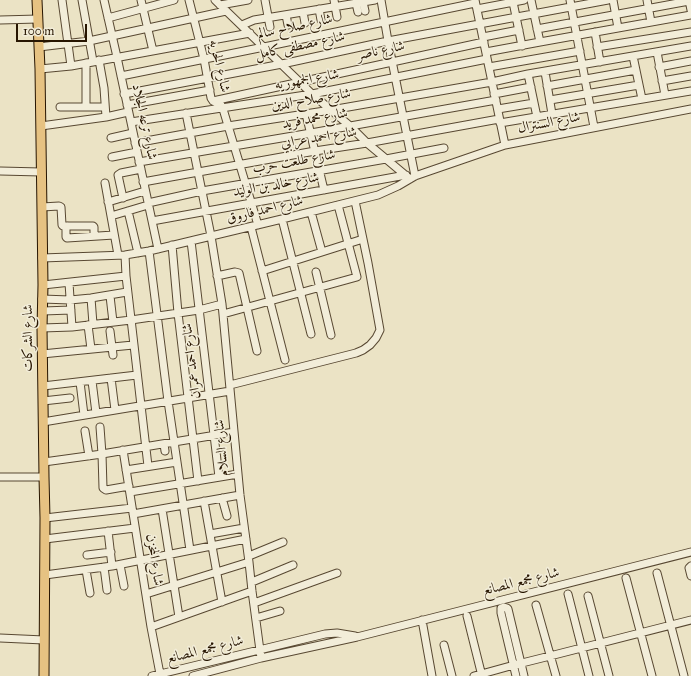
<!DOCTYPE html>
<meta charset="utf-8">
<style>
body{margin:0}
#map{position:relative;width:691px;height:676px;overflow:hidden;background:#ebe3c5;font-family:"IM FELL Great Primer",serif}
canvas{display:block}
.scale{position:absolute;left:16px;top:24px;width:71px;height:18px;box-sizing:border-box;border:2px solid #271501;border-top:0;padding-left:5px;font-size:12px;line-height:14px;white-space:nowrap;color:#271501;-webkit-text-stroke:3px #f2edd9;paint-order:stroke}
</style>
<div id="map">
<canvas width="691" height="676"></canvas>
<div class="scale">100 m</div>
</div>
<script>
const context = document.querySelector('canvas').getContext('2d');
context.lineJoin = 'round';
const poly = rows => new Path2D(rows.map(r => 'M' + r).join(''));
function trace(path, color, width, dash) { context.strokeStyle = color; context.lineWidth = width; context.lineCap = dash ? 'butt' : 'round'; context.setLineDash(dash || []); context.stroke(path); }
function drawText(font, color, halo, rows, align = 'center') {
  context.font = font + ' "IM FELL Great Primer",Amiri,serif'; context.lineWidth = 3; context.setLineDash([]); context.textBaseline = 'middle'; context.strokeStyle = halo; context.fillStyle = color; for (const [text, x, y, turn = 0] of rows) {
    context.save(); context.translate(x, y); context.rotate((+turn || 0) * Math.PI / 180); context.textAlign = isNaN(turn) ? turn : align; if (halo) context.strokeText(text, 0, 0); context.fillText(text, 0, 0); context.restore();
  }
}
const minor = poly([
 [62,0,71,66],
 [82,0,93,61],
 [104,0,117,57,158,249],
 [141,0,153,51],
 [189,0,204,59,211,98,213,101,221,105,223,109,258,225],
 [215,0,312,94,350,126,367,143,410,179],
 [265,0,270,27],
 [334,0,337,17],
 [381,0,388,41,415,176],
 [475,0,505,145],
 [531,0,540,42],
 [570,0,594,127],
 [613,0,618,28],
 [647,0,651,22],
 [689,0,691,10],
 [363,2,365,11],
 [513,2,522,46],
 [356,3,358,12],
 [220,5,248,0],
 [319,9,321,20],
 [477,9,524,0],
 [303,12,305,23],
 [286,15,288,25],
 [108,18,174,0],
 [0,20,38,19],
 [242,25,254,20,375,0],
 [537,29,689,1],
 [595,32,600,62],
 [483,37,519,30],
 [39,47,89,41,226,11],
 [597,47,691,32],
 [486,52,540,42,691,15],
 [657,52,665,95],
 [633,56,642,99],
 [99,60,104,88,106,117],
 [489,67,580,51],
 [659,67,691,61],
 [40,69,71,66,250,33],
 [545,72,552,114],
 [528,74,537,117],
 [121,76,264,47,475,3],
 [662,81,691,76],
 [547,86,636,70],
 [124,94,282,64,388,41,608,0],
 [494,94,531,87],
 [550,100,639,85],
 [213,101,484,42],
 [127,105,210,90],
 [60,107,105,107],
 [86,107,86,63],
 [498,109,534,103],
 [186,113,211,236,222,304,240,495,249,562,252,591,261,658],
 [306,114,324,190],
 [131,122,312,94,487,59],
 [500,123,691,91],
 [41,126,106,117,128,112],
 [111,138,133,133],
 [135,143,228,126,331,110,492,82,528,74,691,46],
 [112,157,137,152],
 [139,162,311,133,496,100],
 [0,171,41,172],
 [143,182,315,151,367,143,499,119],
 [105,183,118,255],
 [123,198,118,175,121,173,141,169],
 [108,202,145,191],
 [148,203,202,191,386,159,444,148],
 [42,207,59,206,61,207,62,225,63,226,67,226],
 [128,211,138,253],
 [311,212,322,252],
 [111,216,148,205],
 [282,219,311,334],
 [152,221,406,175],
 [251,227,285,360],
 [94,236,94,227,93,226,68,226,66,227,66,237,67,238,114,235],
 [191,241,219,477],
 [172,245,178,313,198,481],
 [149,251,168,401,190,550],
 [125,255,126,276,148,466],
 [42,258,125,255,149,251,282,219,378,195,398,186,415,176,505,145,691,109],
 [262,271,363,239],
 [316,272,331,335],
 [217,276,235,272,239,273,257,351],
 [69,283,72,327],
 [43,285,126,276],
 [110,296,113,322],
 [91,298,93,324],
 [42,299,70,300,91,298,127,292],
 [43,311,71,310],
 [223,314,357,277,338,205],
 [88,325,91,349],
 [42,328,72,327,131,320,199,310,222,304],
 [110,331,113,355],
 [42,354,133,345],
 [111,378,115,410],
 [92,381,96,413],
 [80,382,84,415],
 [230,385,356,353,363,350,370,345,376,338,380,330,368,263,355,201],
 [43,386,137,375],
 [43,401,70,398],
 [43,422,230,391],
 [100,427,102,454,103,488,106,490,129,486],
 [85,431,89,456],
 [164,444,165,451],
 [123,450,151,627,160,674],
 [44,462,102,454,234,432],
 [126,470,177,462],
 [0,477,44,477],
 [130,492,238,474],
 [222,498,227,516],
 [204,501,222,602],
 [162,509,179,617],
 [133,514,240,495],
 [45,518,132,508],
 [108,531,112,566],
 [210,534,244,528],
 [45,539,135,528],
 [87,555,111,552],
 [249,556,283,542],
 [120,565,124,586],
 [691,566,689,568,691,576],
 [104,567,107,590],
 [86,570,90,593],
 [657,573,684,676],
 [45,575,112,566,246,539],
 [626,578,652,676],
 [252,582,293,565],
 [146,594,249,562],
 [568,594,589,676],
 [588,596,609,676],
 [254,603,337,573],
 [536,605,556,676],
 [467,616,482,676],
 [256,618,280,611],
 [422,620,432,676],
 [151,627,252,591],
 [0,638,44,640],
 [444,645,452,676],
 [152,676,325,634,337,633,355,636],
 [193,676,261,658,357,637,691,552],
 [474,676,514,665,550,656,691,620],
 [516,676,501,613,501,608,504,607,507,608,508,609,524,676]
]);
const major = poly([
 [37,0,40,69,43,285,42,328,44,477,45,518,44,676]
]);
const streetNames = [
 ["شارع صلاح سالم",295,27,-12],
 ["شارع مصطفى كامل",300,46,-12],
 ["شارع ناصر",381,51,-12],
 ["شارع الحريه",219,66,77],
 ["شارع الجمهوريه",307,80,-10],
 ["شارع صلاح الدين",311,100,-9],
 ["شارع محمد فريد",315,119,-10],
 ["شارع ترعه الجلاد",144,122,78],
 ["شارع السنترال",549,123,-11],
 ["شارع احمد عرابي",319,138,-9],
 ["شارع طلعت حرب",294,162,-10],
 ["شارع خالد بن الوليد",276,185,-10],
 ["شارع احمد فاروق",265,210,-14],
 ["شارع الشركات",29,338,-90],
 ["شارع احمد عمران",192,361,-97],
 ["شارع السلام",222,448,-95],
 ["شارع المخزن",154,560,81],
 ["شارع مجمع المصانع",521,582,-14],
 ["شارع مجمع المصانع",205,650,-14]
];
trace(minor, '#584832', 9);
trace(major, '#271501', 11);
trace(minor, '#f2edd9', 7);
trace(major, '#e6c282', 9);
drawText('14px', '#271501', '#f2edd9', streetNames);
</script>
